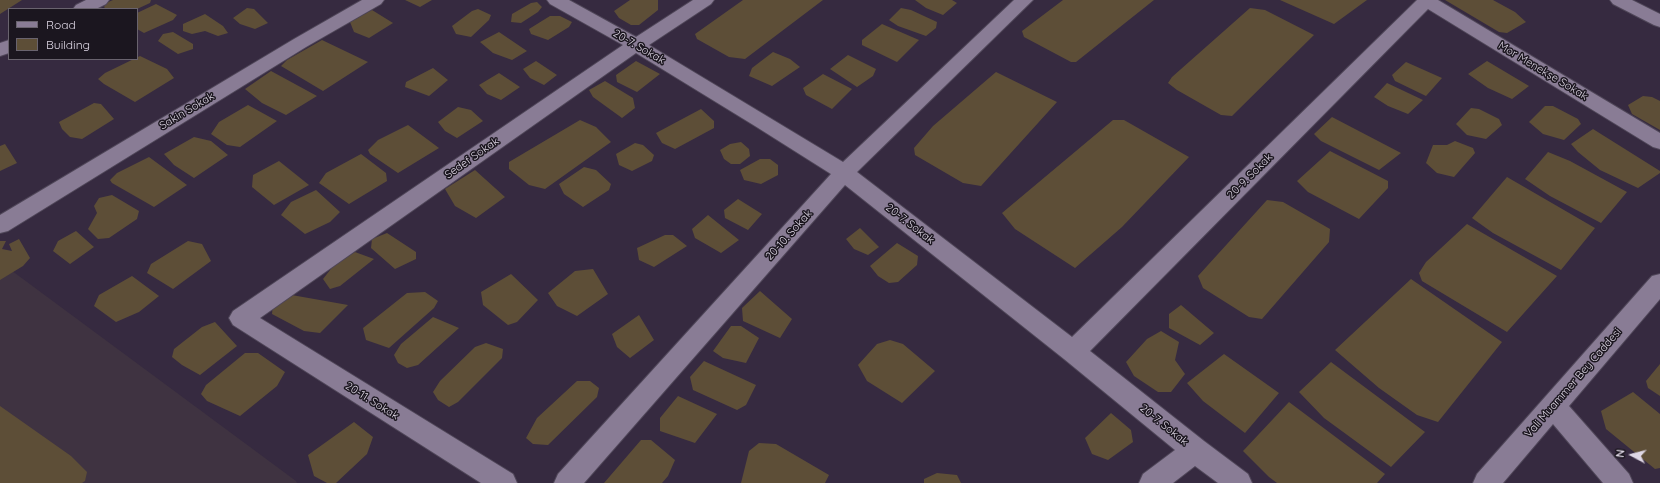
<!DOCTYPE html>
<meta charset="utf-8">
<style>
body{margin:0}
#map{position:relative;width:1660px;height:483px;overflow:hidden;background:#362a40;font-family:Quicksand,sans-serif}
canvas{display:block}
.legend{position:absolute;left:8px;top:8px;width:130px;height:52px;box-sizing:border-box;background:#1b161f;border:1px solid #69636e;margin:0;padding:5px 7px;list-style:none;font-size:12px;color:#ded7e5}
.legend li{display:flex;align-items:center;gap:8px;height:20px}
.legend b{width:20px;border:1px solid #69636e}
.north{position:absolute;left:1612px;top:435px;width:40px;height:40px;-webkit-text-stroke:3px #1b161f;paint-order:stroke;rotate:277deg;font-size:11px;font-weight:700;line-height:16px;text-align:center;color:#ded7e5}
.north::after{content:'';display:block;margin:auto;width:14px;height:18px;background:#ded7e5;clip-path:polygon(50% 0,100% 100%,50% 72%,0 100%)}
</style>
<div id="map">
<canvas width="1660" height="483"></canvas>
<ul class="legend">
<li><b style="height:5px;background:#897c95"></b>Road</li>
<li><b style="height:11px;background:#5d4e37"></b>Building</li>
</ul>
<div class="north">N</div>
</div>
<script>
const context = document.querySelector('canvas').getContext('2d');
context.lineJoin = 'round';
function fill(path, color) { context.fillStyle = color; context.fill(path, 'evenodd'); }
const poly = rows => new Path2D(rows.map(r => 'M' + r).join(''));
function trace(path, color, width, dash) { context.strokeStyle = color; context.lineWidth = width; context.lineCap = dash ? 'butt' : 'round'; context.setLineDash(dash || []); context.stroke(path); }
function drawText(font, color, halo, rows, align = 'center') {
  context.font = font + ' Quicksand,sans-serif'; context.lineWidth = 3; context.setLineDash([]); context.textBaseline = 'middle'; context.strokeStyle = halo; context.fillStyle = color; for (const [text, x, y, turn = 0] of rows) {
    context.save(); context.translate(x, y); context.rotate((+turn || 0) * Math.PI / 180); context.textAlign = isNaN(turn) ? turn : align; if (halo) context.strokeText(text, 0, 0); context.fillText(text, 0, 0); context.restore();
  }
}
const education = poly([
 [0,262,296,481,297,483,0,483]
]);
const building = poly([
 [0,0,22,0,0,14],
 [113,0,151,0,150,3,137,9,106,9,104,7,106,3],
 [405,0,432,0,420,7],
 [630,0,658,0,658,10,639,25,631,25,619,18,614,11],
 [743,0,823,0,745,59,729,57,697,39,695,34],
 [915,0,952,0,957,3,943,15,926,8],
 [1063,0,1154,0,1076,62,1071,62,1024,37,1022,31],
 [1280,0,1367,0,1334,24],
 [1445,0,1493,0,1515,12,1526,22,1507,33,1499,32],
 [537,2,542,7,538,12,521,23,511,22,512,14,531,3],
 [156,4,177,15,173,20,144,33,137,29,137,13],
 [247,8,254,9,268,23,255,29,240,24,233,18],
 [901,8,911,10,937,22,936,28,926,36,898,26,889,20],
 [1250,8,1265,10,1314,35,1232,116,1221,115,1177,90,1168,83,1172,77],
 [478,9,491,15,489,20,471,37,456,34,452,26,472,11],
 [372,10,393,23,369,38,354,32,350,22],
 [205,14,223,26,228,33,218,36,205,31,192,34,183,31,183,24],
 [550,16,560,16,572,22,569,27,548,40,531,34,529,29],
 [882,24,919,40,897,62,862,45,862,40],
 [173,32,193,44,193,49,178,54,158,41,163,34],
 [499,32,527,51,512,60,493,53,480,42],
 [322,40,368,62,323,91,281,66,287,60],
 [773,52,790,59,800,67,772,86,749,76,752,68],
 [848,55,876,69,873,76,857,87,830,69],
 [140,56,167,69,174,78,135,102,104,84,98,79,105,73],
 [536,61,557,75,544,85,530,78,523,69],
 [636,61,660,74,637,92,617,82,616,75],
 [1487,61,1529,86,1512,99,1488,88,1468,74],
 [1406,62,1442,78,1426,96,1395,81,1392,75],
 [433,68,448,80,429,96,405,87,406,82],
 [271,71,317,96,286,115,262,103,245,89],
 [996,72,1057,102,981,186,963,183,915,155,914,148,933,126],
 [499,73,520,87,501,100,487,94,479,85],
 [823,74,852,89,832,109,806,95,803,88],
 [605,81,633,98,635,108,622,118,593,97,589,90],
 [1387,83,1423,100,1408,114,1388,106,1374,97],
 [1643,96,1652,97,1660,101,1660,130,1632,114,1628,105],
 [94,103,101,104,114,119,82,139,70,137,62,129,59,122],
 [248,105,277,121,240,147,227,145,211,134,219,122],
 [1545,106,1553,106,1578,119,1581,124,1564,140,1543,134,1529,122],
 [458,107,471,110,483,121,457,138,445,131,438,122],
 [1471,108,1479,109,1499,119,1502,125,1486,139,1467,135,1456,124],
 [701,109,714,121,714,128,675,149,662,143,656,133],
 [1332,117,1401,153,1379,170,1321,141,1314,134],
 [580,120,596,127,611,142,545,189,529,185,509,169,509,162],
 [1113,120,1124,120,1189,157,1122,227,1075,268,1015,229,1002,213],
 [408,125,439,148,398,173,370,154,368,150,378,140],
 [1593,129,1660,171,1660,173,1638,188,1600,170,1578,152,1571,144],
 [194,137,211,141,228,155,194,178,174,165,164,154],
 [1455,141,1473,148,1475,153,1454,177,1437,173,1426,163,1433,145,1447,145],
 [741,142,749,149,750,156,740,164,731,164,724,159,720,150,730,144],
 [635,143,643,145,654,155,652,161,632,171,619,165,616,154],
 [5,144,17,163,0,171,0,146],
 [1330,151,1388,181,1388,188,1359,219,1308,192,1297,181],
 [1548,152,1570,161,1627,192,1601,223,1550,196,1525,179],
 [361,154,386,173,387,181,349,204,319,183,326,173],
 [149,157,187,185,154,207,112,183,110,180,117,173],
 [760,159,770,159,778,165,778,175,761,184,744,180,740,170],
 [279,161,309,185,274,205,252,187,253,175],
 [584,167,596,170,611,184,609,190,583,207,564,194,559,184],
 [475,170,505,197,476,218,455,206,445,189],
 [1507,177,1595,228,1561,270,1493,233,1472,218],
 [316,190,340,212,330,222,305,234,281,215,291,202],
 [112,195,139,211,137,219,109,238,98,239,88,229,97,213,94,206,99,198],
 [738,199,762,214,748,230,725,218,724,210],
 [1267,200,1283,202,1330,229,1329,242,1262,319,1249,317,1203,288,1198,276],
 [708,215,739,240,721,253,695,238,692,229],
 [1467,224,1557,276,1507,332,1422,281,1419,273,1426,262],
 [860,228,879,247,868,255,854,249,846,239],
 [76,231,94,247,70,264,53,251,58,241],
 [387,233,416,252,416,259,395,269,371,248,372,239],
 [665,235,673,235,687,246,654,267,639,260,637,248],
 [19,239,30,258,23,266,0,280,0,241,6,241,2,249,12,251,9,244],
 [188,241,202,244,211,261,173,289,147,273,151,264],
 [897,243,918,256,917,265,898,282,889,283,878,276,870,266],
 [355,252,374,259,340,286,330,289,323,279,334,265],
 [593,269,608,294,577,316,557,306,548,293,575,271],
 [511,274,538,300,517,322,508,325,483,305,481,292],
 [132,276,159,296,139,312,116,322,94,306,99,295],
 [1411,279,1502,342,1438,422,1417,415,1379,388,1335,350],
 [760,291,792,319,780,338,743,321,742,308],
 [425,292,438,301,434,308,389,348,366,340,363,328,407,293],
 [286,294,348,305,320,333,304,331,272,314,273,303],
 [1181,305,1214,333,1200,345,1169,328,1169,314],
 [639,315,654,340,630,358,617,347,612,334],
 [433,317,459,328,418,365,407,368,398,363,394,355,401,344],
 [215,322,237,346,200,375,182,365,172,357,174,349,202,327],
 [731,326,741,326,759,338,746,363,723,358,713,351],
 [1161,331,1179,342,1175,360,1185,374,1171,392,1158,392,1134,376,1126,362,1147,339],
 [890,340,903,344,935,371,902,403,867,381,858,365,877,344],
 [486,343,503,349,502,358,458,402,449,407,438,400,433,392,440,381,475,347],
 [245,353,258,353,285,372,277,386,240,416,207,401,201,394,206,385],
 [1224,354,1279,393,1245,433,1203,401,1187,383],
 [704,361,756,385,746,405,737,410,693,390,690,377],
 [1331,362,1425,432,1391,467,1324,418,1299,392],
 [1660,364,1660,396,1648,388,1646,381],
 [577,381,590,381,599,388,597,397,548,445,533,444,526,438,537,418],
 [1633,392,1660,414,1660,468,1655,469,1606,429,1601,411],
 [678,396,717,414,695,443,660,431,660,418],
 [1289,402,1385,474,1377,483,1277,483,1269,477,1243,451],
 [0,406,71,456,87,472,85,481,82,483,0,483],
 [1111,413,1131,430,1133,442,1108,460,1092,454,1085,438],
 [354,422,373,437,367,454,336,483,327,483,314,476,308,455],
 [641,440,651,440,675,460,668,476,662,483,604,483],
 [759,443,776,444,829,475,825,483,741,483,749,451],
 [937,473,957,475,961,483,924,483,924,479]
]);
const minor = poly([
 [86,0,109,0,106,4,96,9,73,9,76,5,86,0],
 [362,0,384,0,381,4,306,47,8,231,0,233,0,215,294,39,362,0],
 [547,0,569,0,636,37,693,0,714,0,711,4,649,45,843,162,1014,0,1033,0,857,172,1072,337,1417,0,1438,0,1660,133,1660,149,1653,147,1428,9,1090,351,1204,441,1248,474,1252,483,1218,483,1195,466,1173,483,1139,483,1143,474,1175,450,1064,359,845,185,584,483,554,483,558,474,831,174,755,126,636,53,260,318,513,474,517,483,481,483,233,325,229,318,233,311,623,45,550,4,547,0],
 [1610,0,1632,0,1660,14,1660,27,1654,25,1613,4,1610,0],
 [9,40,9,53,0,56,0,43,9,40],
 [1660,274,1660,299,1569,406,1629,474,1633,483,1603,483,1553,424,1503,483,1473,483,1477,474,1652,276,1660,274]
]);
const streetNames = [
 ["20-7. Sokak",639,47,30],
 ["Mor Menekşe Sokak",1543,71,31],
 ["Sakin Sokak",187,111,-31],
 ["Sedef Sokak",472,158,-35],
 ["20-9. Sokak",1250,176,-45],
 ["20-7. Sokak",910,224,38],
 ["20-10. Sokak",789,235,-48],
 ["Vali Muammer Bey Caddesi",1573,383,-49],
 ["20-11. Sokak",372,401,32],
 ["20-7. Sokak",1164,425,39]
];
fill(education, '#3f3341');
fill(building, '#5d4e37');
trace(minor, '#4f4658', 2);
fill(minor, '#897c95');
drawText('11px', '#ded7e5', '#1b161f', streetNames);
</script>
